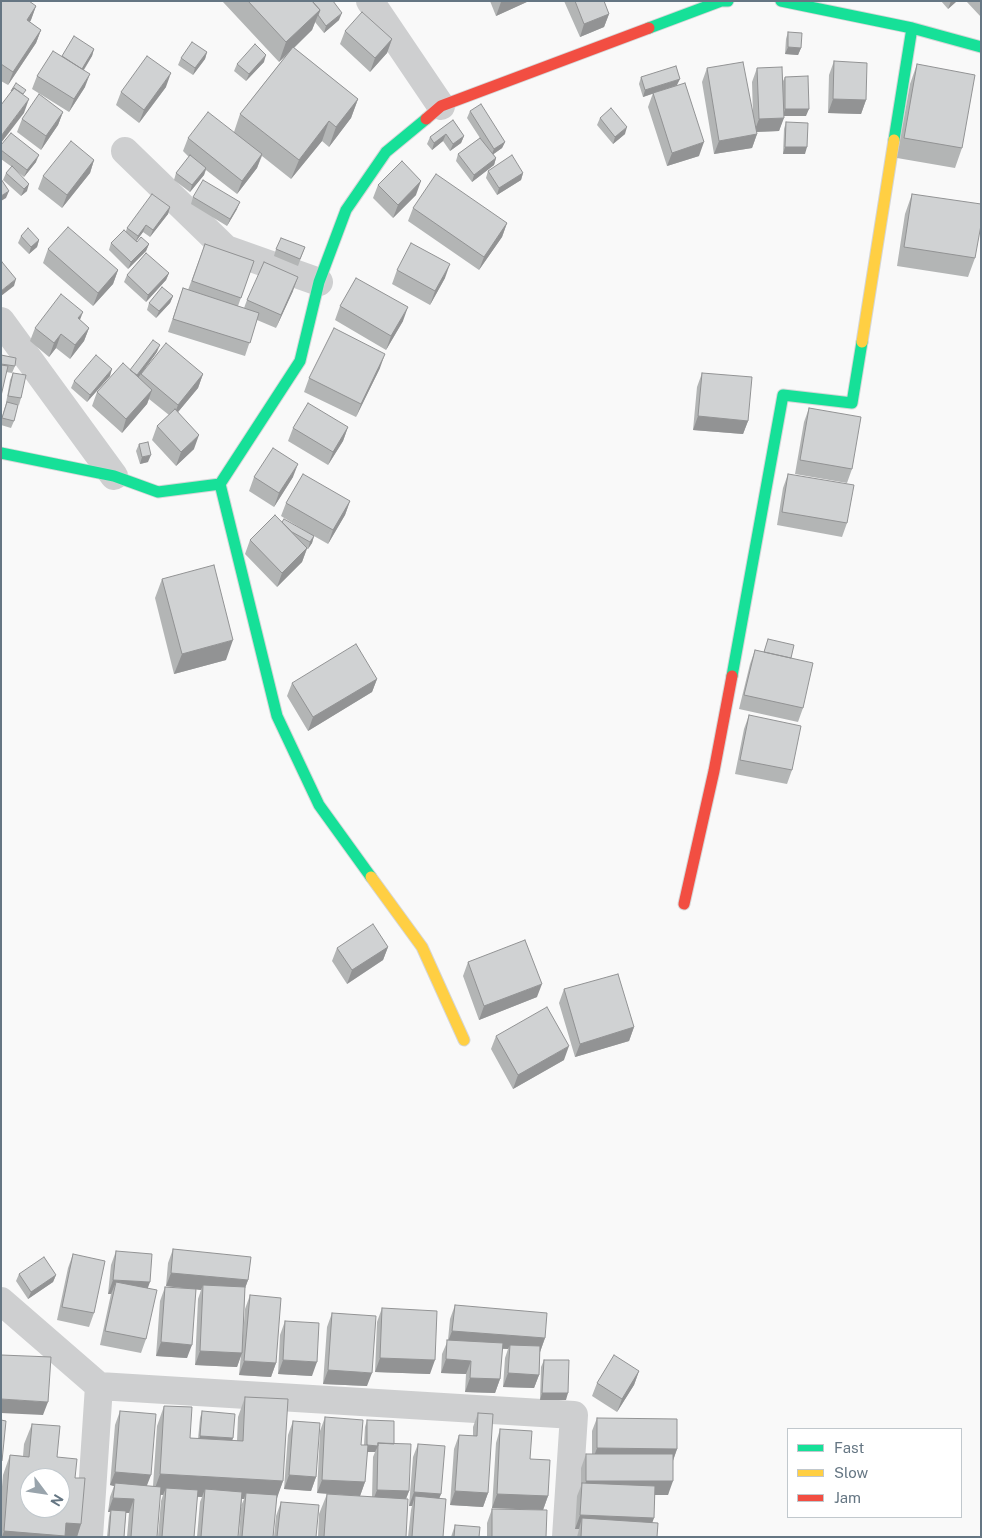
<!DOCTYPE html>
<style>
body{margin:0}
#map{position:relative;width:982px;height:1538px;overflow:hidden;background:#f9f9f9;font-family:"Public Sans",sans-serif}
canvas{display:block}
.frame{position:absolute;inset:0;border:2px solid #657683;pointer-events:none}
.legend{position:absolute;left:787px;top:1428px;width:175px;height:90px;box-sizing:border-box;background:#fff;border:1px solid #c1c8cd;margin:0;padding:6px 9px;list-style:none;font-size:15px;color:#657683}
.legend li{display:flex;align-items:center;gap:10px;height:25px}
.legend b{width:25px;border:1px solid #c1c8cd}
.north{position:absolute;left:20px;top:1468px;width:50px;height:50px;box-sizing:border-box;background:#fff;border:1px solid #c1c8cd;border-radius:50%;rotate:121deg;font-size:14px;font-weight:700;line-height:20px;text-align:center;color:#657683}
.north::after{content:'';display:block;margin:auto;width:18px;height:22px;background:#99a4ac;clip-path:polygon(50% 0,100% 100%,50% 72%,0 100%)}
</style>
<div id="map">
<canvas width="982" height="1538"></canvas>
<div class="frame"></div>
<ul class="legend">
<li><b style="height:6px;background:#16e098"></b>Fast</li>
<li><b style="height:6px;background:#ffcf43"></b>Slow</li>
<li><b style="height:6px;background:#f24e42"></b>Jam</li>
</ul>
<div class="north">N</div>
</div>
<script>
const context = document.querySelector('canvas').getContext('2d');
context.lineJoin = 'round';
const poly = rows => new Path2D(rows.map(r => 'M' + r).join(''));
function trace(path, color, width, dash) { context.strokeStyle = color; context.lineWidth = width; context.lineCap = dash ? 'butt' : 'round'; context.setLineDash(dash || []); context.stroke(path); }
function fill(path, color) { context.fillStyle = color; context.fill(path, 'evenodd'); }
const street = poly([
 [370,1,441,106],
 [125,151,226,249,319,282],
 [1,321,114,476],
 [1,1301,99,1386,89,1537],
 [99,1386,574,1415,566,1537]
]);
const fast = poly([
 [781,1,912,28,981,47],
 [649,28,721,1,728,1],
 [894,140,912,28],
 [1,453,114,476,158,492,220,484,300,361,319,282,346,210,386,152,426,119],
 [220,484,277,716,319,805,371,877],
 [732,676,783,395,852,403,862,342]
]);
const slow = poly([
 [862,342,894,140],
 [371,877,422,947,464,1040]
]);
const jam = poly([
 [426,119,441,106,649,28],
 [684,904,714,771,732,676]
]);
const wall = poly([
 [1,1,36,6,30,22,41,30,36,43,8,85,1,81],
 [223,1,333,1,339,20,324,33,315,22,312,30,294,48,358,99,351,118,329,147,322,141,291,179,262,156,257,168,237,194,206,170,204,175,190,192,174,180,176,173,189,157,183,151,188,138,234,132,240,114,288,53,279,62,223,2],
 [490,1,529,1,496,16],
 [564,1,604,1,609,14,604,27,580,37],
 [941,1,957,1,948,9],
 [966,1,981,1,981,17],
 [345,31,392,39,387,53,370,72,340,44],
 [788,32,801,48,798,55,785,54,786,39],
 [94,49,92,56,84,70,85,87,69,112,32,89,37,76,62,56],
 [207,52,205,59,193,75,178,65,181,58],
 [834,61,866,100,861,114,828,113,829,75],
 [264,62,246,81,234,71,237,64],
 [917,64,962,148,955,168,897,158,910,84],
 [707,68,753,116,752,82,757,68,782,83,785,77,806,116,784,116,779,131,756,132,757,134,752,148,714,154,702,82],
 [641,77,677,85,699,156,667,166,648,107,653,93,676,86,643,97,639,84],
 [166,87,139,123,116,105,121,92],
 [470,111,505,142,502,148,493,154,496,158,494,165,472,182,456,161,458,154,480,138,467,118],
 [63,112,58,125,41,150,17,132,22,119],
 [600,118,625,134,613,144,597,125],
 [453,120,464,136,461,143,450,151,443,141,432,150,427,144,430,137],
 [786,122,805,154,783,154,784,129],
 [1,145,36,162,24,177,13,168,27,191,21,196,3,180,6,173,12,167,1,159],
 [94,160,90,173,62,208,38,189,43,176],
 [488,171,523,173,521,180,497,195,486,178],
 [378,185,416,195,393,218,373,198],
 [912,194,975,258,968,277,897,266,905,214],
 [193,197,237,209,227,226,191,204],
 [170,207,168,214,150,237,143,232,136,241,149,244,146,251,128,269,109,250,111,243,126,231,127,228],
 [413,208,507,223,502,237,479,270,408,221],
 [21,236,39,240,37,247,29,254,18,243],
 [205,244,254,261,238,306,244,308,247,300,293,291,276,328,257,320,245,356,168,332,183,288,188,290],
 [305,247,298,266,274,256,276,249],
 [48,249,118,270,113,284,93,306,43,263],
 [397,270,445,278,430,305,392,284],
 [169,273,166,280,146,302,124,282,127,275],
 [173,296,170,303,156,318,147,310,149,303],
 [340,306,403,321,386,350,335,320],
 [80,320,89,328,84,341,70,359,56,348,49,357,30,341,35,328],
 [157,352,144,370,203,374,198,388,178,412,194,449,176,466,152,440,157,426,169,415,149,399,147,404,122,433,92,406,97,392],
 [1,355,15,366,12,373,6,372,1,396],
 [380,368,356,417,304,392,309,378],
 [13,373,21,398,19,405,14,404,14,421,11,428,1,425,1,420,6,403,10,380],
 [702,373,748,421,743,434,693,430,697,387],
 [110,376,87,402,71,388,74,381],
 [809,408,852,469,847,483,795,474,804,422],
 [348,427,343,441,328,465,288,441,293,428],
 [139,444,148,462,140,464,136,451],
 [788,474,847,523,842,537,777,525,783,488],
 [254,477,293,477,274,507,249,491],
 [350,501,345,515,328,544,314,536,312,543,308,549,307,549,302,562,277,587,245,554,250,540,282,522,310,534,281,516,286,503],
 [162,579,226,660,174,674,155,598],
 [768,639,791,658,803,708,798,722,739,709,750,664,755,650,764,652],
 [377,679,372,692,308,731,287,696,292,683],
 [749,715,792,770,787,784,735,774,744,729],
 [388,947,383,960,347,984,332,961,337,948],
 [468,962,537,997,479,1020,463,976],
 [564,989,634,1027,629,1041,575,1057,559,1003],
 [496,1036,564,1060,513,1089,491,1049],
 [173,1249,248,1280,245,1288,243,1336,245,1309,250,1295,276,1363,271,1377,239,1375,241,1355,237,1367,195,1365,198,1299,201,1290,196,1289,187,1358,156,1356,160,1301,165,1287,191,1289,166,1286,168,1263],
 [116,1251,148,1288,146,1339,141,1353,100,1345,111,1294,108,1294,111,1265],
 [73,1254,94,1313,89,1327,57,1320,68,1268],
 [19,1274,56,1275,53,1282,28,1299,16,1281],
 [455,1305,545,1338,540,1352,539,1375,534,1388,503,1387,505,1358,508,1349,502,1349,500,1379,495,1393,465,1392,466,1374,441,1373,442,1354,448,1340,450,1319],
 [382,1308,430,1374,375,1372,377,1322],
 [332,1313,367,1386,323,1384,327,1327],
 [285,1321,312,1376,278,1374,280,1335],
 [544,1360,566,1400,540,1400,541,1367],
 [639,1371,634,1385,617,1412,592,1396,597,1383],
 [245,1397,283,1481,276,1499,273,1537,239,1537,241,1506,244,1499,242,1499,238,1537,197,1537,200,1502,202,1497,197,1497,194,1537,158,1537,161,1501,163,1495,160,1495,157,1537,127,1537,129,1513,126,1513,124,1537,107,1537,109,1517,110,1512,108,1512,110,1497,114,1486,110,1485,115,1425,120,1411,147,1486,153,1486,157,1426,164,1406,190,1438,198,1439,200,1418,202,1411,233,1441,237,1441,238,1417],
 [478,1413,488,1493,483,1507,450,1505,454,1449,459,1435,473,1436,473,1427],
 [325,1417,361,1445,364,1445,365,1427,367,1420,394,1444,409,1491,406,1499,406,1537,318,1537,319,1514,327,1494,372,1497,373,1457,375,1452,367,1452,365,1482,360,1496,317,1493,320,1431],
 [597,1418,677,1449,673,1461,668,1495,655,1495,652,1523,657,1537,577,1537,579,1529,575,1529,577,1496,581,1486,581,1468,586,1454,592,1454,592,1431],
 [293,1421,316,1477,311,1491,284,1489,288,1435],
 [32,1424,57,1457,75,1478,81,1524,77,1537,1,1537,1,1498,3,1475,10,1455,23,1456,24,1444],
 [500,1429,530,1459,548,1496,543,1510,492,1508,496,1443],
 [418,1444,441,1494,439,1498,443,1537,408,1537,411,1510,412,1506,409,1506,413,1457],
 [281,1502,316,1537,274,1537,276,1516],
 [492,1509,546,1537,487,1537,487,1523],
 [455,1525,479,1537,451,1537]
]);
const shadedWall = poly([
 [503,1,529,1,496,16,501,2],
 [951,1,957,1,948,9],
 [36,6,31,20,22,34,27,20],
 [320,10,312,30,279,62,286,42],
 [342,13,339,20,324,33,326,26],
 [609,14,604,27,580,37,584,24],
 [41,30,36,43,8,85,13,72],
 [392,39,387,53,370,72,375,58],
 [788,47,801,48,798,55,785,54],
 [94,49,92,56,79,77,81,70],
 [207,52,205,59,193,75,195,68],
 [266,55,264,62,246,81,249,74],
 [171,73,166,87,139,123,144,110],
 [90,74,85,87,69,112,74,99],
 [680,79,677,85,643,97,645,90],
 [29,99,24,113,1,143,1,136],
 [358,99,351,118,329,147,336,127],
 [833,99,866,100,861,114,828,113],
 [785,109,809,109,806,116,783,116],
 [63,112,58,125,41,150,46,136],
 [784,118,779,131,754,132,759,119],
 [329,121,322,141,291,179,299,160],
 [627,127,625,134,613,144,615,137],
 [446,134,443,141,432,150,434,143],
 [757,134,752,148,714,154,719,141],
 [464,136,461,143,450,151,453,144],
 [505,142,502,148,491,156,494,149],
 [704,142,699,156,667,166,672,153],
 [785,147,807,147,805,154,783,154],
 [262,154,257,168,237,194,242,181],
 [39,155,36,162,24,177,27,170],
 [496,158,494,165,472,182,474,175],
 [94,160,90,173,62,208,67,195],
 [206,168,204,175,190,192,192,185],
 [523,173,521,180,497,195,499,188],
 [421,181,416,195,393,218,398,205],
 [29,184,27,191,21,196,24,189],
 [9,191,6,198,1,201,1,196],
 [240,202,237,209,227,226,230,219],
 [170,207,168,214,150,237,153,230],
 [507,223,502,237,479,270,484,257],
 [146,225,143,232,135,243,138,236],
 [39,240,37,247,29,254,31,247],
 [149,244,146,251,128,269,131,262],
 [450,264,445,278,430,305,435,291],
 [118,270,113,284,93,306,98,293],
 [169,273,166,280,146,302,148,295],
 [298,277,293,291,276,328,281,315],
 [16,279,14,286,1,296,1,291],
 [173,296,170,303,156,318,159,311],
 [408,307,403,321,386,350,391,336],
 [83,312,78,325,78,318],
 [89,328,84,341,70,359,75,345],
 [61,334,56,348,49,357,54,343],
 [160,345,157,352,135,382,137,375],
 [385,354,380,368,356,417,361,404],
 [112,369,110,376,87,402,90,395],
 [203,374,198,388,173,418,178,405],
 [152,390,147,404,122,433,126,419],
 [698,416,748,421,743,434,693,430],
 [348,427,343,441,328,465,333,452],
 [199,435,194,449,176,466,181,452],
 [151,455,148,462,140,464,142,457],
 [298,464,293,477,274,507,279,493],
 [350,501,345,515,328,544,333,530],
 [314,536,312,543,308,549,310,542],
 [307,548,302,562,277,587,282,573],
 [233,640,226,660,174,674,182,654],
 [377,679,372,692,308,731,313,717],
 [388,947,383,960,347,984,352,970],
 [542,984,537,997,479,1020,484,1006],
 [634,1027,629,1041,575,1057,580,1044],
 [569,1046,564,1060,513,1089,518,1075],
 [171,1273,248,1280,243,1294,203,1285,201,1290,166,1286],
 [56,1275,53,1282,28,1299,31,1292],
 [113,1280,150,1282,145,1296,116,1282,111,1294,108,1294],
 [452,1331,545,1338,540,1352,510,1345,508,1349,447,1344],
 [161,1342,192,1345,187,1358,156,1356],
 [200,1351,242,1353,237,1367,195,1365],
 [380,1358,435,1360,430,1374,375,1372],
 [446,1359,471,1361,466,1374,441,1373],
 [283,1360,317,1362,312,1376,278,1374],
 [244,1361,276,1363,271,1377,239,1375],
 [328,1370,372,1373,367,1386,323,1384],
 [639,1371,634,1385,617,1412,622,1399],
 [508,1373,539,1375,534,1388,503,1387],
 [470,1378,500,1379,495,1393,465,1392],
 [542,1393,568,1393,566,1400,540,1400],
 [1,1399,48,1402,43,1415,1,1413],
 [200,1436,233,1438,231,1445,198,1443],
 [367,1445,378,1446,375,1452,364,1452],
 [597,1448,677,1449,672,1463,592,1462],
 [115,1472,151,1475,146,1488,115,1483,114,1486,110,1485],
 [160,1474,283,1481,276,1501,246,1493,244,1499,204,1497,205,1489,202,1497,165,1495,166,1488,163,1495,153,1494],
 [289,1475,316,1477,311,1491,284,1489],
 [322,1480,365,1482,360,1496,317,1493],
 [586,1481,673,1481,668,1495,582,1495],
 [377,1490,409,1491,404,1504,372,1503],
 [455,1491,488,1493,483,1507,450,1505],
 [414,1492,441,1494,436,1507,415,1496,412,1506,409,1506],
 [497,1494,548,1496,543,1510,492,1508],
 [113,1498,134,1499,129,1513,111,1512,111,1510,110,1512,108,1512],
 [580,1515,654,1518,649,1532,582,1518,579,1529,575,1529],
 [66,1523,81,1524,77,1537,2,1537,4,1531]
]);
const building = poly([
 [1,1,29,1,36,6,27,20,41,30,13,72,1,64,1,1],
 [248,1,312,1,320,10,286,42,248,1],
 [312,1,333,1,342,13,326,26,318,15,320,10,312,1],
 [575,1,604,1,609,14,584,24,575,1],
 [362,12,392,39,375,58,345,31,362,12],
 [788,32,802,33,801,48,788,47,788,32],
 [74,36,94,49,82,69,62,56,74,36],
 [192,42,207,52,195,68,181,58,192,42],
 [255,44,266,55,249,74,237,64,255,44],
 [293,47,358,99,336,127,329,121,299,160,240,114,293,47],
 [53,51,90,74,74,99,37,76,53,51],
 [147,56,171,73,144,110,121,92,147,56],
 [834,61,867,63,866,100,833,99,834,61],
 [743,62,757,134,719,141,707,68,743,62],
 [917,64,975,75,962,148,904,138,917,64],
 [676,66,680,79,645,90,641,77,676,66],
 [782,67,784,118,759,119,757,68,782,67],
 [808,76,809,109,785,109,785,77,808,76],
 [16,83,26,90,23,94,14,88,12,91,11,91,16,83],
 [685,83,704,142,672,153,653,93,685,83],
 [14,88,29,99,1,136,1,105,14,88],
 [39,94,63,112,46,136,22,119,39,94],
 [481,104,505,142,494,149,470,111,481,104],
 [611,108,627,127,615,137,600,118,611,108],
 [208,112,262,154,242,181,188,138,208,112],
 [453,120,464,136,453,144,446,134,434,143,430,137,453,120],
 [786,122,808,123,807,147,785,147,786,122],
 [11,133,39,155,27,170,1,150,1,145,11,133],
 [480,138,496,158,474,175,458,154,480,138],
 [71,141,94,160,67,195,43,176,71,141],
 [190,155,206,168,192,185,176,173,190,155],
 [512,155,523,173,499,188,488,171,512,155],
 [402,161,421,181,398,205,378,185,402,161],
 [12,166,29,184,24,189,6,173,12,166],
 [436,174,507,223,484,257,413,208,436,174],
 [1,179,9,191,1,196,1,179],
 [203,180,240,202,230,219,193,197,203,180],
 [152,194,170,207,153,230,146,225,138,236,127,228,152,194],
 [912,194,981,204,981,225,975,258,904,247,912,194],
 [68,227,118,270,98,293,48,249,68,227],
 [28,228,39,240,31,247,21,236,28,228],
 [124,230,137,242,141,237,149,244,131,262,111,243,124,230],
 [281,238,305,247,300,259,276,249,281,238],
 [411,243,450,264,435,291,397,270,411,243],
 [205,244,254,261,241,298,192,281,205,244],
 [146,253,169,273,148,295,127,275,146,253],
 [2,262,16,279,1,291,1,263,2,262],
 [264,262,298,277,281,315,247,300,264,262],
 [356,278,408,307,391,336,340,306,356,278],
 [162,287,173,296,159,311,149,303,162,287],
 [183,288,259,313,250,343,173,319,183,288],
 [61,294,83,312,78,318,89,328,75,345,61,334,54,343,35,328,61,294],
 [334,328,385,354,361,404,309,378,334,328],
 [153,340,160,345,137,375,130,370,153,340],
 [166,343,203,374,178,405,141,374,166,343],
 [1,355,16,358,15,366,1,364,1,355],
 [96,355,112,369,90,395,74,381,96,355],
 [123,363,152,390,126,419,97,392,123,363],
 [1,365,8,366,1,396,1,365],
 [13,373,26,375,21,398,8,396,13,373],
 [702,373,752,377,748,421,698,416,702,373],
 [7,402,18,405,14,421,2,418,7,402],
 [308,403,348,427,333,452,293,428,308,403],
 [809,408,861,417,852,469,800,460,809,408],
 [175,409,199,435,181,452,157,426,175,409],
 [148,442,151,455,142,457,139,444,148,442],
 [273,448,298,464,279,493,254,477,273,448],
 [303,474,350,501,333,530,286,503,303,474],
 [788,474,854,485,847,523,782,512,788,474],
 [275,515,307,548,282,573,250,540,275,515],
 [284,519,314,536,310,542,292,532,282,522,284,519],
 [214,565,233,640,182,654,162,579,214,565],
 [768,639,794,645,791,658,764,652,768,639],
 [356,644,377,679,313,717,292,683,356,644],
 [755,650,813,663,803,708,744,695,755,650],
 [749,715,801,726,792,770,740,760,749,715],
 [373,924,388,947,352,970,337,948,373,924],
 [525,940,542,984,484,1006,468,962,525,940],
 [618,974,634,1027,580,1044,564,989,618,974],
 [547,1007,569,1046,518,1075,496,1036,547,1007],
 [173,1249,251,1257,248,1280,171,1273,173,1249],
 [116,1251,152,1254,150,1282,113,1280,116,1251],
 [73,1254,105,1261,94,1313,62,1307,73,1254],
 [44,1257,56,1275,31,1292,19,1274,44,1257],
 [116,1282,157,1290,146,1339,105,1331,116,1282],
 [203,1285,245,1287,242,1353,200,1351,203,1285],
 [165,1287,196,1289,192,1345,161,1342,165,1287],
 [250,1295,281,1298,276,1363,244,1361,250,1295],
 [455,1305,547,1313,545,1338,452,1331,455,1305],
 [382,1308,437,1311,435,1360,380,1358,382,1308],
 [332,1313,376,1316,372,1373,328,1370,332,1313],
 [285,1321,319,1323,317,1362,283,1360,285,1321],
 [447,1340,503,1343,500,1379,470,1378,471,1361,446,1359,447,1340],
 [510,1345,540,1346,539,1375,508,1373,510,1345],
 [1,1355,51,1357,48,1402,1,1399,1,1355],
 [614,1355,639,1371,622,1399,597,1383,614,1355],
 [544,1360,569,1360,568,1393,542,1393,544,1360],
 [245,1397,288,1399,283,1481,160,1474,164,1406,192,1407,190,1438,243,1441,245,1397],
 [120,1411,156,1414,151,1475,115,1472,120,1411],
 [202,1411,235,1414,233,1438,200,1436,202,1411],
 [478,1413,493,1414,488,1493,455,1491,459,1435,477,1436,478,1413],
 [325,1417,363,1420,361,1445,368,1445,365,1482,322,1480,325,1417],
 [597,1418,677,1419,677,1449,597,1448,597,1418],
 [1,1420,6,1421,2,1461,1,1461,1,1420],
 [367,1420,394,1421,394,1444,378,1443,378,1446,367,1445,367,1420],
 [293,1421,320,1423,316,1477,289,1475,293,1421],
 [32,1424,60,1426,57,1457,77,1459,75,1478,85,1478,81,1524,66,1523,65,1536,4,1531,10,1455,29,1457,32,1424],
 [30,1478,60,1478,60,1508,30,1508,30,1478],
 [500,1429,532,1431,530,1459,550,1460,548,1496,497,1494,500,1429],
 [378,1443,411,1444,409,1491,377,1490,378,1443],
 [418,1444,445,1446,441,1494,414,1492,418,1444],
 [586,1454,673,1454,673,1481,586,1481,586,1454],
 [115,1483,161,1487,157,1537,131,1537,134,1499,113,1498,115,1483],
 [582,1483,655,1486,654,1518,580,1515,582,1483],
 [166,1488,198,1490,194,1537,162,1537,166,1488],
 [205,1489,242,1492,238,1537,201,1537,205,1489],
 [246,1493,277,1495,273,1537,242,1537,246,1493],
 [327,1494,408,1499,406,1537,324,1537,327,1494],
 [415,1496,446,1499,443,1537,412,1537,415,1496],
 [281,1502,319,1505,316,1537,277,1537,281,1502],
 [492,1509,547,1510,546,1537,492,1537,492,1509],
 [111,1510,126,1511,124,1537,109,1537,111,1510],
 [582,1518,658,1523,657,1537,581,1537,582,1518],
 [455,1525,480,1527,479,1537,454,1537,455,1525]
]);
trace(fast, '#d5d6d7', 13);
trace(slow, '#d5d6d7', 13);
trace(jam, '#d5d6d7', 13);
trace(street, '#cecfd0', 28);
trace(fast, '#16e098', 11);
trace(slow, '#ffcf43', 11);
trace(jam, '#f24e42', 11);
fill(wall, '#b3b5b5');
fill(shadedWall, '#929394');
fill(building, '#d0d2d3');
trace(building, '#929394', 1);
</script>
